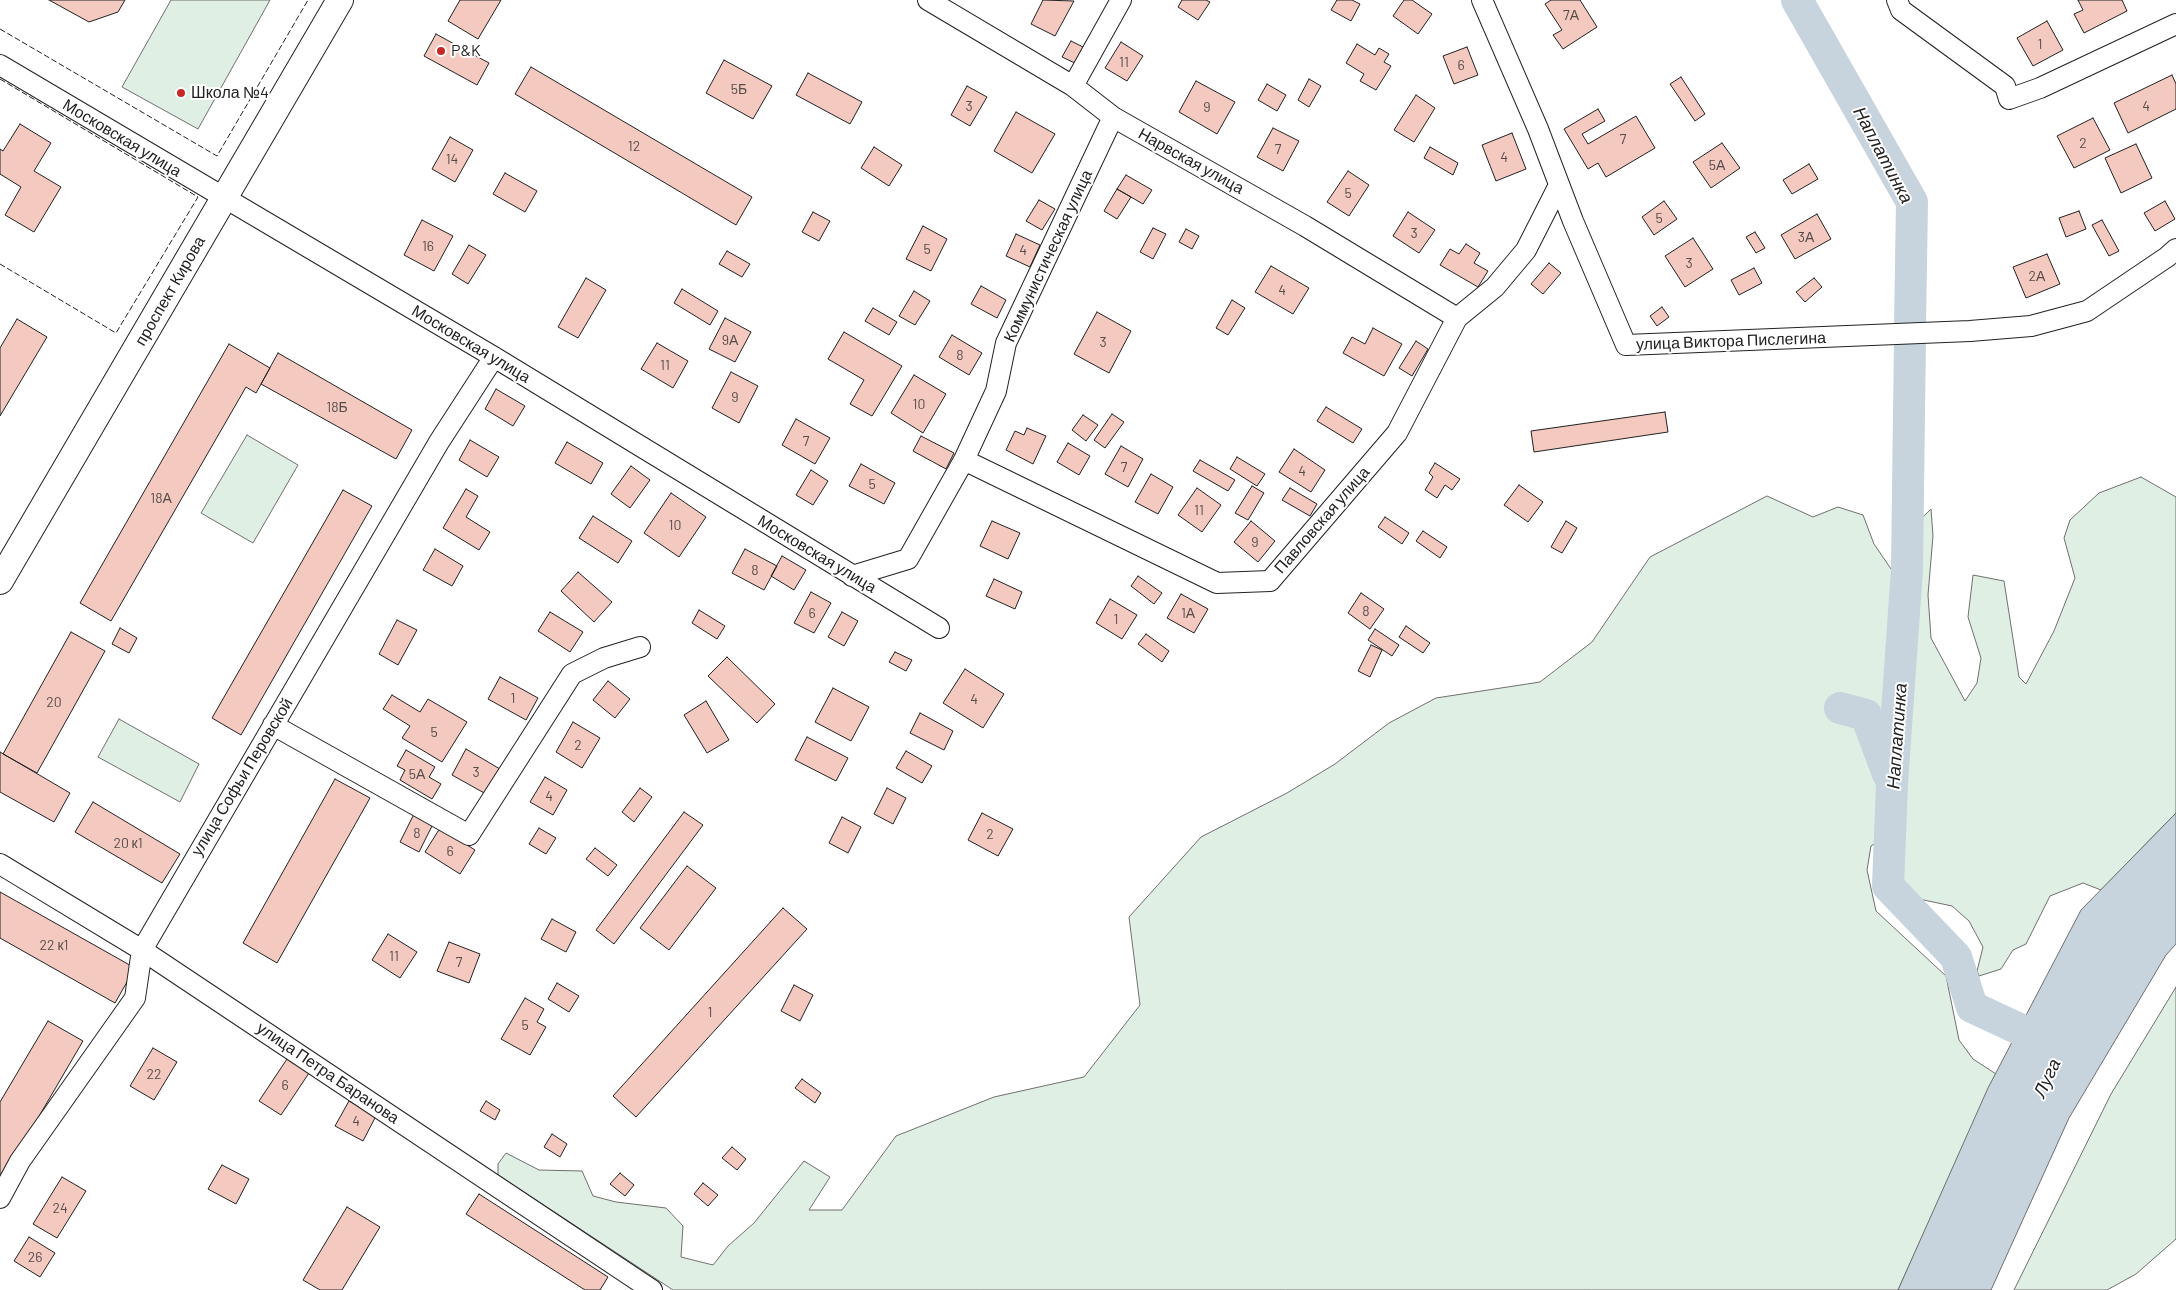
<!DOCTYPE html>
<meta charset="utf-8">
<style>
body{margin:0}
canvas{display:block;background:#fff}
</style>
<canvas width="2176" height="1290"></canvas>
<script>
const context = document.querySelector('canvas').getContext('2d');
context.lineJoin = 'round';
function fill(path, color) { context.fillStyle = color; context.fill(path, 'evenodd'); }
const poly = rows => new Path2D(rows.map(r => 'M' + r).join(''));
function trace(path, color, width, dash) { context.strokeStyle = color; context.lineWidth = width; context.lineCap = dash ? 'butt' : 'round'; context.setLineDash(dash || []); context.stroke(path); }
function drawText(font, color, halo, rows, align = 'center') {
  context.font = font + ' Barlow,sans-serif'; context.lineWidth = 4; context.setLineDash([]); context.textBaseline = 'middle'; context.strokeStyle = halo; context.fillStyle = color; for (const [text, x, y, turn = 0] of rows) {
    context.save(); context.translate(x, y); context.rotate((+turn || 0) * Math.PI / 180); context.textAlign = isNaN(turn) ? turn : align; if (halo) context.strokeText(text, 0, 0); context.fillText(text, 0, 0); context.restore();
  }
}
const green = poly([
 [171,0,270,0,198,129,122,87,171,0],
 [247,435,298,465,253,543,201,513,247,435],
 [2141,477,2176,497,2176,813,2101,890,2083,883,2050,896,2026,944,2013,950,2001,969,1979,976,1977,971,1983,947,1969,921,1952,906,1919,899,1904,888,1896,831,1871,846,1867,870,1876,911,1946,976,1959,1040,1973,1059,1996,1074,1898,1290,673,1290,498,1175,498,1164,506,1153,539,1170,582,1171,593,1196,616,1202,666,1208,683,1226,681,1257,713,1265,728,1246,754,1223,804,1161,830,1177,809,1210,842,1210,896,1136,994,1097,1084,1077,1140,1005,1129,917,1201,837,1287,793,1335,764,1389,723,1436,698,1540,682,1592,642,1650,557,1767,496,1813,517,1838,507,1863,515,1874,544,1900,582,1897,542,1931,509,1933,536,1928,595,1931,638,1965,701,1977,683,1981,658,1968,617,1973,575,2004,581,2019,677,2026,684,2054,631,2075,578,2064,538,2070,520,2099,493,2141,477],
 [119,719,199,764,180,802,98,757,119,719],
 [2176,987,2176,1239,2136,1274,2107,1290,2014,1290,2111,1094,2176,987]
]);
const water = poly([
 [2176,813,2176,944,2166,955,2069,1118,1991,1290,1898,1290,1988,1088,2081,910,2176,813]
]);
const river = poly([
 [1797,0,1912,202,1910,326],
 [1910,337,1907,569,1892,784,1888,886,1956,957,1972,1007,2060,1048],
 [1840,708,1866,715,1888,774]
]);
const building = poly([
 [49,0,125,0,118,12,89,22,49,0],
 [460,0,501,0,478,39,448,21,460,0],
 [1043,0,1074,1,1055,36,1031,24,1043,0],
 [1182,0,1206,0,1210,2,1198,20,1178,7,1182,0],
 [1337,0,1352,0,1360,4,1351,21,1331,10,1337,0],
 [1404,0,1412,0,1432,14,1418,34,1393,16,1404,0],
 [1551,0,1580,0,1597,27,1563,49,1553,35,1562,30,1545,4,1551,0],
 [2078,0,2122,0,2127,11,2084,33,2074,14,2083,10,2078,0],
 [2047,21,2063,50,2033,66,2017,38,2047,21],
 [436,34,489,63,477,85,424,56,436,34],
 [1071,41,1085,48,1077,64,1062,57,1071,41],
 [1121,42,1143,56,1127,81,1105,68,1121,42],
 [1357,44,1375,55,1379,48,1389,54,1384,62,1391,66,1376,90,1360,81,1364,74,1346,63,1357,44],
 [1467,47,1478,75,1454,84,1443,56,1467,47],
 [724,60,772,86,753,119,706,93,724,60],
 [531,67,752,197,736,225,515,94,531,67],
 [808,73,862,102,850,124,796,95,808,73],
 [2172,75,2176,84,2176,109,2128,133,2114,103,2172,75],
 [1681,77,1705,114,1695,121,1670,84,1681,77],
 [1309,79,1321,86,1309,107,1298,100,1309,79],
 [1196,81,1235,102,1217,134,1179,112,1196,81],
 [1267,84,1286,95,1277,111,1258,100,1267,84],
 [967,86,987,97,970,126,951,115,967,86],
 [1416,95,1435,108,1414,142,1394,130,1416,95],
 [1598,109,1605,121,1582,134,1588,144,1636,116,1655,148,1606,177,1598,163,1588,169,1564,129,1598,109],
 [1016,112,1055,134,1032,173,994,151,1016,112],
 [2093,118,2110,150,2074,168,2057,136,2093,118],
 [20,124,51,143,34,171,61,187,34,232,5,215,21,187,0,174,0,149,3,151,20,124],
 [1273,128,1299,141,1283,171,1257,157,1273,128],
 [1512,133,1526,169,1496,181,1482,145,1512,133],
 [450,137,473,150,455,182,432,169,450,137],
 [1722,143,1740,168,1711,188,1693,162,1722,143],
 [2136,144,2152,178,2121,193,2105,158,2136,144],
 [874,147,902,165,889,186,861,168,874,147],
 [1430,147,1458,163,1453,175,1424,158,1430,147],
 [1809,164,1818,179,1792,194,1783,180,1809,164],
 [1348,171,1369,185,1349,216,1327,202,1348,171],
 [505,173,537,191,525,212,493,194,505,173],
 [1126,175,1152,190,1143,204,1117,189,1126,175],
 [1117,189,1131,197,1117,219,1104,211,1117,189],
 [1039,200,1055,209,1042,230,1026,221,1039,200],
 [1664,201,1677,219,1654,235,1642,217,1664,201],
 [2165,201,2175,219,2155,231,2144,213,2165,201],
 [2079,211,2086,229,2066,237,2059,218,2079,211],
 [813,212,830,221,819,241,802,232,813,212],
 [1408,212,1435,230,1419,253,1393,236,1408,212],
 [1817,214,1831,239,1795,259,1781,235,1817,214],
 [422,220,453,236,434,271,404,255,422,220],
 [2102,220,2119,251,2109,256,2092,225,2102,220],
 [923,226,947,239,931,271,906,259,923,226],
 [1153,228,1166,234,1153,259,1140,252,1153,228],
 [1186,229,1199,236,1192,249,1179,242,1186,229],
 [1755,232,1765,248,1756,253,1746,237,1755,232],
 [1016,234,1040,245,1030,267,1006,256,1016,234],
 [1693,238,1713,269,1685,287,1665,256,1693,238],
 [1466,244,1480,253,1474,263,1488,271,1478,287,1440,265,1450,249,1459,254,1466,244],
 [469,245,486,255,468,284,452,274,469,245],
 [727,251,750,264,742,277,719,264,727,251],
 [2047,254,2060,284,2026,298,2013,267,2047,254],
 [1549,263,1561,273,1543,294,1531,284,1549,263],
 [1271,266,1309,288,1293,314,1255,292,1271,266],
 [1754,268,1762,283,1739,295,1731,280,1754,268],
 [586,278,606,290,578,338,558,327,586,278],
 [1814,278,1822,287,1805,302,1796,292,1814,278],
 [981,286,1006,300,997,318,971,304,981,286],
 [682,289,718,311,710,325,674,303,682,289],
 [914,291,930,301,915,325,899,316,914,291],
 [1232,300,1245,308,1228,335,1216,328,1232,300],
 [1662,307,1669,317,1657,326,1650,316,1662,307],
 [873,308,897,322,889,335,865,321,873,308],
 [1097,312,1131,331,1109,373,1074,354,1097,312],
 [725,318,751,332,735,362,709,349,725,318],
 [17,319,47,337,0,416,0,348,17,319],
 [1373,328,1402,344,1384,376,1343,353,1352,337,1365,344,1373,328],
 [844,332,902,366,872,416,850,404,864,380,828,359,844,332],
 [952,335,982,353,969,375,939,357,952,335],
 [1416,341,1428,349,1412,376,1399,368,1416,341],
 [657,343,688,361,673,388,641,369,657,343],
 [229,344,270,368,256,393,246,387,111,621,80,603,229,344],
 [278,353,412,430,396,459,261,384,278,353],
 [731,372,758,386,739,423,712,408,731,372],
 [914,375,946,394,923,433,891,413,914,375],
 [496,389,525,406,513,426,485,409,496,389],
 [1326,407,1362,429,1353,443,1317,421,1326,407],
 [1665,412,1668,432,1534,452,1531,431,1665,412],
 [1112,414,1124,422,1105,448,1094,440,1112,414],
 [1083,415,1098,425,1086,441,1072,430,1083,415],
 [796,419,830,438,815,464,782,445,796,419],
 [1027,428,1046,436,1033,464,1006,450,1015,431,1024,435,1027,428],
 [921,436,954,453,946,469,913,451,921,436],
 [470,440,499,457,487,477,459,460,470,440],
 [567,442,603,463,591,484,555,463,567,442],
 [1068,443,1090,456,1079,475,1057,462,1068,443],
 [1121,446,1143,459,1128,487,1105,474,1121,446],
 [1294,449,1325,470,1311,492,1279,472,1294,449],
 [1237,457,1265,474,1257,486,1230,469,1237,457],
 [1200,460,1235,480,1228,491,1193,471,1200,460],
 [1435,463,1460,479,1452,490,1445,485,1437,498,1425,490,1433,477,1429,473,1435,463],
 [861,464,895,483,884,504,849,486,861,464],
 [631,466,650,480,630,508,611,494,631,466],
 [811,470,828,481,813,505,796,495,811,470],
 [1151,474,1173,487,1158,514,1135,502,1151,474],
 [1519,485,1543,502,1528,522,1504,505,1519,485],
 [1252,486,1264,493,1248,520,1235,513,1252,486],
 [1197,488,1221,505,1202,532,1178,515,1197,488],
 [1290,488,1317,504,1310,516,1282,500,1290,488],
 [466,489,478,496,466,517,490,532,479,550,443,528,466,489],
 [343,490,372,506,241,735,212,718,343,490],
 [671,493,706,517,679,557,644,533,671,493],
 [593,516,632,541,618,563,579,538,593,516],
 [1385,517,1409,533,1402,544,1378,527,1385,517],
 [992,521,1020,533,1008,559,980,546,992,521],
 [1251,521,1275,541,1258,562,1234,542,1251,521],
 [1566,521,1577,528,1562,553,1551,547,1566,521],
 [1423,531,1447,547,1440,558,1416,541,1423,531],
 [435,549,463,566,452,586,423,570,435,549],
 [745,549,777,566,764,590,732,573,745,549],
 [782,556,806,570,794,590,771,576,782,556],
 [578,572,612,602,594,622,561,591,578,572],
 [1138,576,1162,593,1154,604,1131,586,1138,576],
 [994,579,1022,592,1015,609,986,596,994,579],
 [811,592,831,603,814,633,794,623,811,592],
 [1361,593,1384,609,1370,629,1348,613,1361,593],
 [1181,594,1208,609,1194,633,1167,618,1181,594],
 [1110,599,1137,615,1122,639,1096,623,1110,599],
 [699,610,725,626,717,639,692,623,699,610],
 [550,612,583,632,570,652,538,631,550,612],
 [842,612,858,621,844,646,828,637,842,612],
 [397,620,417,630,398,665,379,654,397,620],
 [1406,626,1430,643,1423,653,1399,637,1406,626],
 [120,628,137,638,129,653,112,644,120,628],
 [1375,629,1399,645,1392,656,1368,640,1375,629],
 [71,632,105,651,37,773,3,754,71,632],
 [1146,634,1169,651,1162,662,1138,644,1146,634],
 [1371,645,1382,650,1370,677,1358,671,1371,645],
 [895,652,912,660,906,671,889,662,895,652],
 [727,657,775,704,757,723,708,676,727,657],
 [965,669,1004,694,983,728,943,703,965,669],
 [500,677,538,698,526,720,488,699,500,677],
 [608,681,630,699,615,718,593,700,608,681],
 [833,688,869,707,851,741,815,722,833,688],
 [392,695,420,712,428,699,467,722,442,762,402,738,410,726,383,709,392,695],
 [706,701,729,740,707,753,684,715,706,701],
 [920,713,953,731,944,750,910,733,920,713],
 [573,722,600,738,582,768,556,752,573,722],
 [807,737,848,758,836,781,795,760,807,737],
 [466,749,500,769,486,794,452,775,466,749],
 [406,750,435,767,429,777,441,784,432,799,400,780,405,770,397,766,406,750],
 [906,751,932,766,922,783,896,768,906,751],
 [0,752,70,793,54,822,0,792,0,752],
 [545,777,567,790,553,815,530,802,545,777],
 [335,779,370,798,277,963,243,943,335,779],
 [640,788,652,797,634,822,622,812,640,788],
 [887,788,906,798,893,824,874,814,887,788],
 [93,802,180,854,162,883,75,832,93,802],
 [415,812,434,822,419,852,400,842,415,812],
 [684,812,703,825,614,944,596,930,684,812],
 [982,813,1013,829,998,856,968,840,982,813],
 [842,817,861,827,848,853,829,843,842,817],
 [440,828,475,850,460,874,425,852,440,828],
 [539,828,556,838,546,854,529,844,539,828],
 [595,848,617,865,608,876,586,859,595,848],
 [687,866,716,888,669,950,640,928,687,866],
 [0,892,135,968,115,1003,0,938,0,892],
 [783,908,807,929,636,1117,613,1096,783,908],
 [552,919,576,932,566,952,541,939,552,919],
 [388,934,417,952,400,978,372,960,388,934],
 [449,942,480,954,469,983,437,971,449,942],
 [557,983,579,996,569,1012,548,999,557,983],
 [794,985,813,995,800,1021,781,1011,794,985],
 [525,998,544,1009,537,1022,546,1027,530,1055,501,1039,525,998],
 [48,1021,83,1041,0,1183,0,1102,48,1021],
 [153,1048,177,1062,154,1100,130,1086,153,1048],
 [289,1056,311,1070,281,1115,259,1101,289,1056],
 [802,1079,821,1093,815,1103,795,1088,802,1079],
 [349,1101,376,1116,363,1141,335,1126,349,1101],
 [486,1101,500,1110,495,1120,480,1111,486,1101],
 [552,1134,567,1144,560,1157,544,1147,552,1134],
 [732,1147,746,1159,737,1170,722,1158,732,1147],
 [222,1165,249,1179,236,1204,208,1189,222,1165],
 [620,1173,634,1185,625,1196,610,1184,620,1173],
 [62,1177,86,1191,57,1238,33,1224,62,1177],
 [703,1183,718,1195,708,1206,694,1194,703,1183],
 [479,1194,608,1277,600,1290,585,1290,466,1214,479,1194],
 [347,1207,380,1227,342,1290,320,1290,303,1280,347,1207],
 [29,1237,55,1253,40,1277,14,1261,29,1237]
]);
const minor = poly([
 [928,0,1073,86,1113,117,1305,226,1457,318],
 [1482,0,1538,129,1573,221,1626,345,1970,331,2031,326,2087,311,2167,257,2176,249],
 [1897,0,1901,10,2005,86,2009,99,2040,88,2176,24],
 [0,65,494,357,939,628],
 [1073,86,1121,0],
 [964,460,1217,583,1270,581,1397,433,1457,318,1495,287,1526,250,1559,185],
 [852,576,908,559,964,460,996,391,1006,343,1113,117],
 [273,725,469,835,572,674,604,658,640,647],
 [0,864,142,950,652,1290],
 [0,1198,20,1161,135,998,142,950,439,442,494,357]
]);
const major = poly([
 [0,581,340,0]
]);
const fence = poly([
 [0,29,217,156,308,0],
 [0,79,198,197,116,333,0,264]
]);
const markers = [
 [441,51,5,"#c62828"],
 [181,93,5,"#c62828"]
];
const numberNames = [
 ["7А",1571,15],
 ["1",2040,44],
 ["11",1124,62],
 ["6",1461,65],
 ["5Б",739,89],
 ["3",969,106],
 ["4",2146,106],
 ["9",1207,107],
 ["7",1623,139],
 ["2",2083,143],
 ["12",634,146],
 ["7",1278,149],
 ["4",1504,157],
 ["14",452,159],
 ["5А",1717,165],
 ["5",1348,193],
 ["5",1659,218],
 ["3",1414,233],
 ["3А",1806,237],
 ["16",428,246],
 ["5",927,249],
 ["4",1023,250],
 ["3",1689,263],
 ["2А",2037,276],
 ["4",1282,290],
 ["9А",730,340],
 ["3",1103,342],
 ["8",960,355],
 ["11",665,365],
 ["9",735,397],
 ["10",919,404],
 ["18Б",337,407],
 ["7",806,441],
 ["7",1124,467],
 ["4",1302,471],
 ["5",872,484],
 ["18А",161,498],
 ["11",1199,510],
 ["10",675,525],
 ["9",1255,542],
 ["8",755,570],
 ["8",1366,611],
 ["6",812,613],
 ["1А",1188,613],
 ["1",1116,619],
 ["1",513,698],
 ["4",974,699],
 ["20",54,702],
 ["5",434,732],
 ["2",578,745],
 ["3",476,772],
 ["5А",417,774],
 ["4",549,796],
 ["8",417,833],
 ["2",990,834],
 ["20 к1",128,843],
 ["6",450,851],
 ["22 к1",54,945],
 ["11",394,956],
 ["7",459,962],
 ["1",710,1012],
 ["5",525,1025],
 ["22",154,1074],
 ["6",285,1085],
 ["4",356,1121],
 ["24",60,1208],
 ["26",35,1257]
];
const poiNames = [
 ["P&K",451,51],
 ["Школа №4",191,93]
];
const streetNames = [
 ["Московская улица",122,138,31],
 ["Нарвская улица",1191,161,29],
 ["Коммунистическая улица",1048,256,-65],
 ["проспект Кирова",170,291,-60],
 ["улица Виктора Пислегина",1731,341,-2],
 ["Московская улица",471,344,31],
 ["Павловская улица",1322,520,-49],
 ["Московская улица",817,554,31],
 ["улица Софьи Перовской",242,777,-59],
 ["улица Петра Баранова",328,1073,34]
];
const waterNames = [
 ["Наплатинка",1883,155,62],
 ["Наплатинка",1897,736,-86],
 ["Луга",2047,1078,-65]
];
fill(green, '#e0efe3');
trace(green, '#6f6f6f', 1);
fill(water, '#c7d3dd');
trace(water, '#6f6f6f', 1);
trace(river, '#c7d3dd', 32);
fill(building, '#f3c9c0');
trace(building, '#222', 1);
trace(minor, '#222', 22);
trace(major, '#222', 28);
trace(minor, '#fff', 20);
trace(major, '#fff', 26);
trace(fence, '#222', 1, [6, 2.5]);
for (const [x, y, r, color] of markers) { const dot = new Path2D(); dot.arc(x, y, r, 0, 2 * Math.PI); context.fillStyle = color; context.fill(dot); trace(dot, '#fff', 2); }
drawText('14px', '#564c4a', null, numberNames);
drawText('16px', '#222', '#fff', poiNames, 'left');
drawText('16px', '#222', '#fff', streetNames);
drawText('italic 18px', '#222', '#fff', waterNames);
</script>
